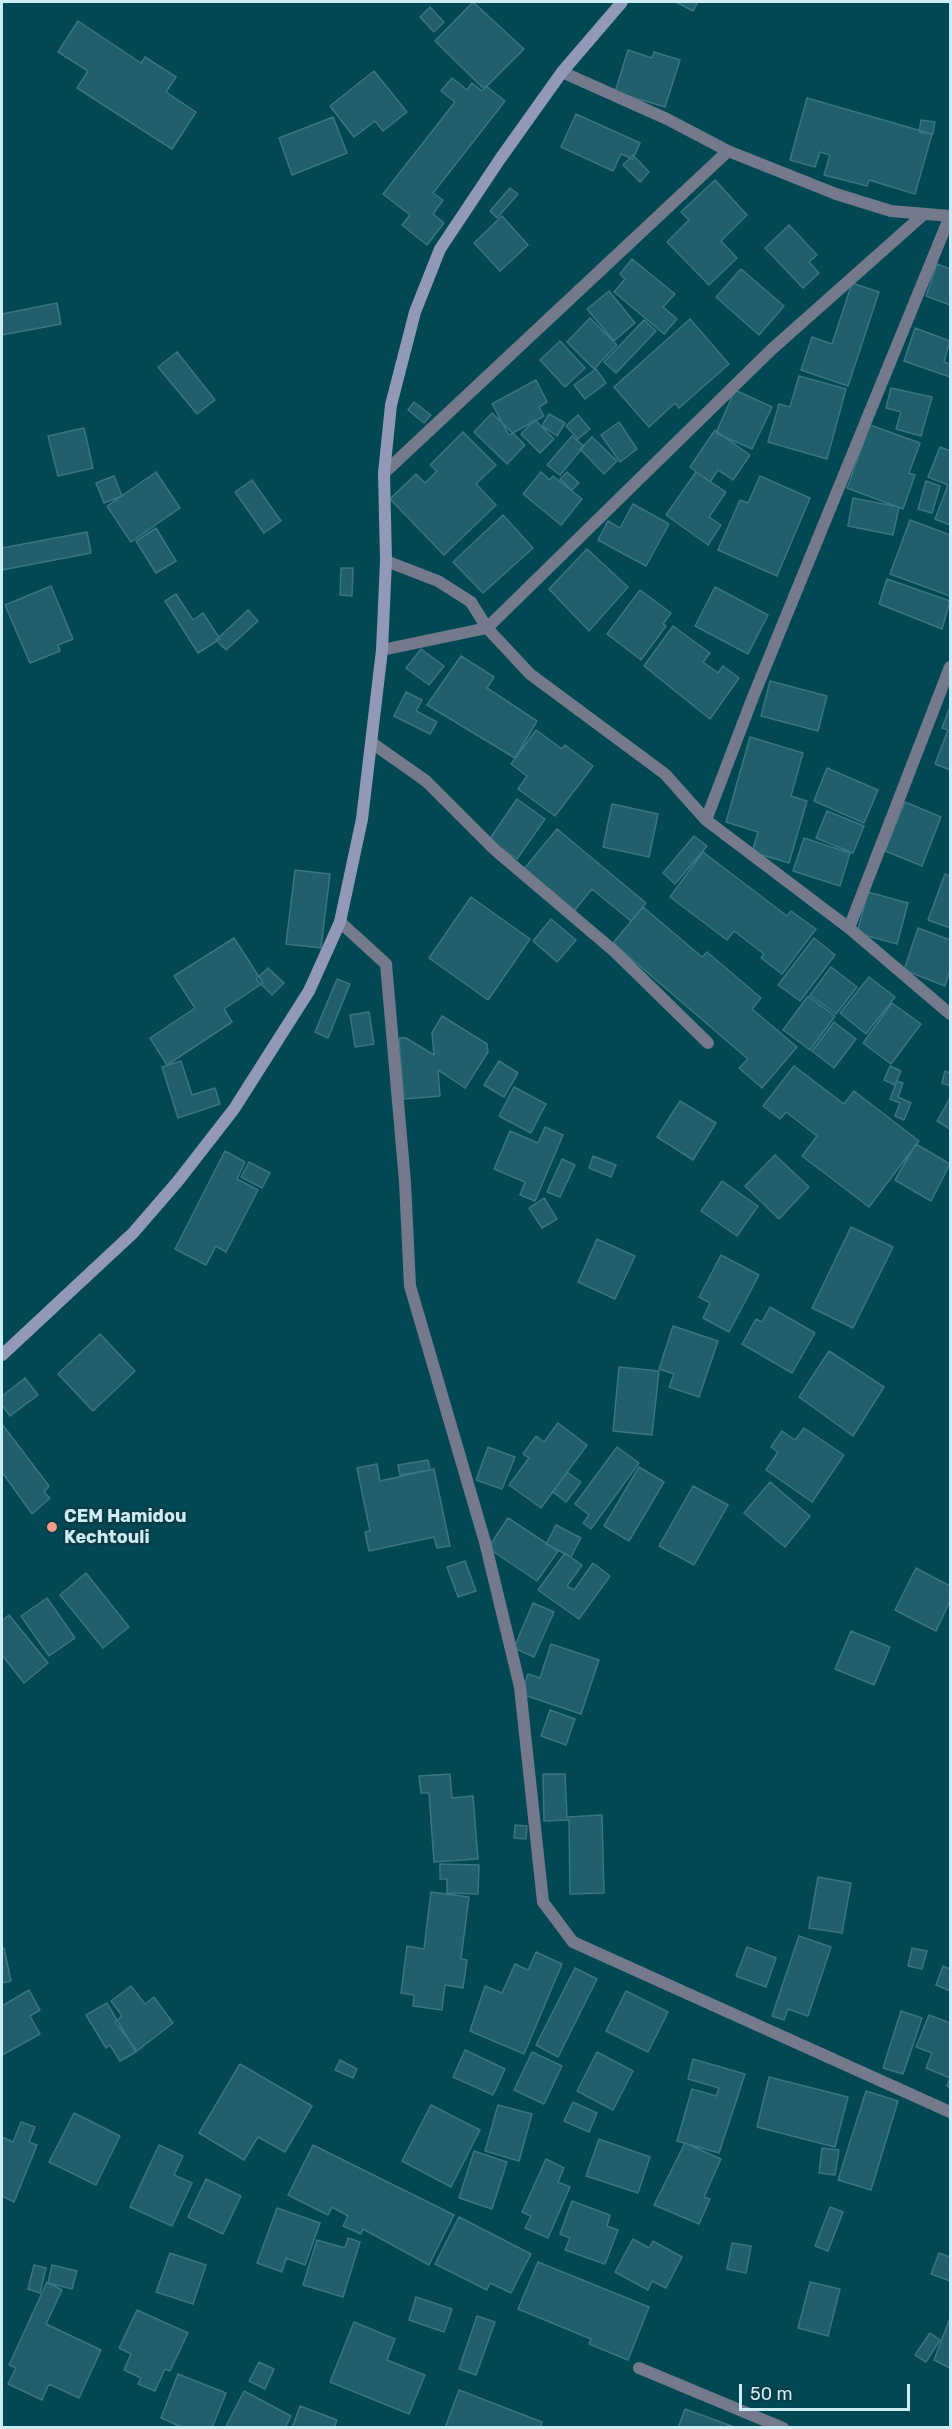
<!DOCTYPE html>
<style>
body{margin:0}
#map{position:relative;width:952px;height:2429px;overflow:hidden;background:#014854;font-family:Rubik,sans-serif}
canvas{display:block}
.frame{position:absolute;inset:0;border:3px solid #ceecf3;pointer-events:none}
.scale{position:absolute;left:739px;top:2384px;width:171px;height:27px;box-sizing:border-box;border:3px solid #ceecf3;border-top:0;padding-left:8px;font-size:18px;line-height:21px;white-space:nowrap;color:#ceecf3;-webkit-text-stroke:4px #0b3c45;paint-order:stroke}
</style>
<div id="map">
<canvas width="952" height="2429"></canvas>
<div class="frame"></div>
<div class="scale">50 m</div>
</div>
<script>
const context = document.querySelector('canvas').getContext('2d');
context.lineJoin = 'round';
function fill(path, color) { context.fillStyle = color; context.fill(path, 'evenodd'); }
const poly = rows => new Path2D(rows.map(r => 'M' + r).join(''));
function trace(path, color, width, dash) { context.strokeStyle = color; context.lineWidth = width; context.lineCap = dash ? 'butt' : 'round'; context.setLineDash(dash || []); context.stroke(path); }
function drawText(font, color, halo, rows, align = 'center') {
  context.font = font + ' Rubik,sans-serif'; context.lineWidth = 4.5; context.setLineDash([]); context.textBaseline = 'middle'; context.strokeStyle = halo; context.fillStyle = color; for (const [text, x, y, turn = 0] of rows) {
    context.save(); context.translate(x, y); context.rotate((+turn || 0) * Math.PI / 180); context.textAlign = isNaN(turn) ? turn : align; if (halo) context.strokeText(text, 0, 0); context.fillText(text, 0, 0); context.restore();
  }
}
const building = poly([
 [473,2,524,49,484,89,435,41,473,2],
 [676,2,698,2,693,11,676,2],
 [430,7,444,22,434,32,420,17,430,7],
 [78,21,141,63,145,57,176,77,166,92,196,112,172,149,77,88,88,71,58,52,78,21],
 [628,50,652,58,654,52,680,60,665,107,615,92,628,50],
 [374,71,407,112,383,131,375,121,354,137,330,106,374,71],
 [452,78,467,90,472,83,482,91,486,86,505,101,433,193,443,200,433,214,444,223,427,245,402,225,410,215,383,194,455,102,441,91,452,78],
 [807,98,932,134,915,194,869,180,867,186,824,175,830,155,820,152,815,167,790,160,807,98],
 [576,114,640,143,633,159,621,154,613,171,561,147,576,114],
 [333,117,347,153,292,175,279,138,333,117],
 [921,120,935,122,933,134,919,132,921,120],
 [633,155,649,172,640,182,623,165,633,155],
 [715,180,747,215,721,241,737,258,709,285,667,242,689,220,681,212,715,180],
 [510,188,518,194,497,218,490,211,510,188],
 [502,216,528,245,500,271,474,243,502,216],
 [789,225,817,255,809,262,819,273,803,288,765,248,789,225],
 [632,259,675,294,663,307,677,319,664,334,614,292,625,279,620,274,632,259],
 [937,264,950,269,950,305,926,296,937,264],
 [741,269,784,306,759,335,716,297,741,269],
 [852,283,879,292,848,386,801,370,812,337,832,344,852,283],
 [609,291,635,323,614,341,587,309,609,291],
 [57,303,61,324,2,335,2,314,57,303],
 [590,318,617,345,594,369,567,342,590,318],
 [690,319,729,364,679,408,675,403,649,427,614,387,690,319],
 [644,320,656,331,616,373,604,362,644,320],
 [915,328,950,341,944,362,950,364,950,377,904,361,915,328],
 [560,341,585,368,565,387,540,360,560,341],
 [177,352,215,400,197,414,158,367,177,352],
 [596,369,606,383,585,399,574,385,596,369],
 [799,376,846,389,827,459,768,442,779,404,790,407,799,376],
 [536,380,547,402,539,407,544,416,509,435,492,404,536,380],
 [891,388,932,397,921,436,896,429,901,412,886,408,891,388],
 [735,390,772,407,752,449,716,433,735,390],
 [414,402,431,415,424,423,408,410,414,402],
 [492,413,525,445,507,464,474,432,492,413],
 [549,414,565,423,557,436,542,426,549,414],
 [578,415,590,429,578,439,566,426,578,415],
 [535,420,554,439,540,453,521,434,535,420],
 [619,422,637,449,620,462,601,435,619,422],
 [870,425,920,443,909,473,915,475,903,509,847,488,870,425],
 [84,428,93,468,58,476,48,436,84,428],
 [715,430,750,455,733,480,718,470,710,482,690,467,715,430],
 [463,432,496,465,476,484,496,505,444,555,390,499,416,474,425,483,437,471,430,465,463,432],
 [572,436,584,446,560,475,547,465,572,436],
 [592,437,617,461,604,474,580,449,592,437],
 [940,447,950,451,950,525,935,519,948,485,928,477,940,447],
 [156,472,180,508,131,542,107,506,156,472],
 [541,472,550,480,553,476,582,499,561,525,523,494,541,472],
 [567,472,579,483,572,490,560,479,567,472],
 [696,472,726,492,709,517,721,525,708,545,666,515,696,472],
 [114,476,122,496,104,503,96,483,114,476],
 [760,476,810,498,777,576,718,550,740,500,748,503,760,476],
 [252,480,281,521,264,533,235,492,252,480],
 [926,481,940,486,932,513,918,509,926,481],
 [853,498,899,507,893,535,848,526,853,498],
 [633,504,669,524,646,566,598,540,608,521,620,528,633,504],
 [503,515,533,548,483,593,453,562,503,515],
 [910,520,950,535,950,596,890,574,910,520],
 [156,528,176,561,156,573,136,541,156,528],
 [87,532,91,553,2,570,2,548,87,532],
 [587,549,628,587,589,631,549,589,587,549],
 [341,568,353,568,352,596,340,595,341,568],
 [887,579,950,601,942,629,879,604,887,579],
 [51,586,73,639,58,645,60,651,30,663,5,605,51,586],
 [715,587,768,615,748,654,695,626,715,587],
 [640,590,671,613,663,624,666,626,641,660,607,634,640,590],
 [176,594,193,620,203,613,220,639,198,653,165,601,176,594],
 [248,610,258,621,226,650,216,640,248,610],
 [673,626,710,653,703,662,718,673,723,666,739,678,710,719,644,666,673,626],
 [421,649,444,666,429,685,406,668,421,649],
 [461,656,494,677,487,688,537,721,515,758,427,705,461,656],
 [770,681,827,696,818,731,761,716,770,681],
 [406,692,422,700,416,711,437,722,430,734,394,716,406,692],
 [950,707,950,770,935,764,948,730,942,728,950,707],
 [536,730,562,749,565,745,593,766,555,816,518,789,527,776,511,764,536,730],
 [750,737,803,753,791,796,807,801,789,863,752,852,758,832,726,822,750,737],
 [827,768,878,790,864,823,814,801,827,768],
 [517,799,545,819,517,859,489,840,517,799],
 [905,802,941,817,922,866,885,851,905,802],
 [612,804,658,814,649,857,603,847,612,804],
 [827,811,864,826,853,853,816,838,827,811],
 [557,829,646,903,631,921,592,889,574,911,524,869,557,829],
 [694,836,707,846,675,884,663,873,694,836],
 [804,838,850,853,840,886,793,871,804,838],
 [703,852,787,916,791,911,816,929,782,974,761,958,764,954,734,931,727,940,670,897,703,852],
 [295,870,330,874,321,948,286,944,295,870],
 [945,874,950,876,950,928,928,920,945,874],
 [868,892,908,903,897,944,857,933,868,892],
 [471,897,530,939,488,1000,429,958,471,897],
 [643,907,702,957,707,952,761,998,752,1009,797,1047,762,1088,739,1068,748,1059,613,943,643,907],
 [551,919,576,940,557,962,533,941,551,919],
 [918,928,950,940,950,970,945,986,904,970,918,928],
 [234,938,263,983,224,1009,232,1022,167,1065,150,1038,195,1008,174,976,234,938],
 [814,938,835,955,800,1001,778,985,814,938],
 [831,967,857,987,836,1014,810,995,831,967],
 [268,968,284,983,272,995,256,979,268,968],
 [869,977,895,997,866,1034,840,1013,869,977],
 [337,979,350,984,328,1038,315,1032,337,979],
 [808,996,835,1016,810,1050,783,1030,808,996],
 [892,1003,921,1024,891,1064,863,1043,892,1003],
 [369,1012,374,1044,355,1047,350,1015,369,1012],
 [442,1016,487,1044,488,1052,465,1088,438,1070,440,1096,404,1099,399,1038,406,1038,434,1055,432,1033,442,1016],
 [834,1022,856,1039,834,1068,812,1051,834,1022],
 [181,1061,192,1095,215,1088,220,1104,178,1118,162,1067,181,1061],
 [499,1061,518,1073,504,1097,484,1085,499,1061],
 [794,1066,844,1104,854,1091,919,1141,869,1207,802,1156,817,1136,786,1112,780,1119,763,1106,794,1066],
 [890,1066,901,1071,895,1085,884,1080,890,1066],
 [945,1071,950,1073,950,1086,942,1083,945,1071],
 [897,1081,903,1083,898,1097,911,1103,904,1120,895,1116,900,1103,890,1099,897,1081],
 [514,1087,546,1104,531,1133,499,1116,514,1087],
 [950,1098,950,1129,937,1121,950,1098],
 [680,1101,716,1123,693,1160,657,1137,680,1101],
 [545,1127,563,1135,535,1201,520,1195,525,1182,494,1169,510,1131,538,1143,545,1127],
 [916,1144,950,1164,931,1201,895,1180,916,1144],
 [225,1151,245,1162,237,1179,258,1190,226,1252,216,1246,206,1265,175,1249,225,1151],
 [775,1155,809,1187,779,1219,745,1186,775,1155],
 [593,1156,616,1165,611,1177,589,1168,593,1156],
 [562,1159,575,1165,560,1197,547,1192,562,1159],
 [249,1162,270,1173,262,1188,241,1177,249,1162],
 [722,1181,758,1206,737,1236,701,1211,722,1181],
 [544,1198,557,1219,542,1228,529,1208,544,1198],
 [851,1227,893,1247,853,1328,812,1308,851,1227],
 [597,1239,635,1256,615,1299,578,1282,597,1239],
 [721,1255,759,1275,729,1332,703,1318,710,1303,699,1297,721,1255],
 [770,1307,815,1333,792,1373,742,1344,756,1319,762,1322,770,1307],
 [673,1326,718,1341,699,1397,669,1387,674,1374,659,1369,673,1326],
 [100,1334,135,1371,93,1411,58,1374,100,1334],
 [829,1351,884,1387,853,1436,799,1397,829,1351],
 [619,1367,659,1371,652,1435,613,1431,619,1367],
 [25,1378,38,1395,10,1416,2,1405,2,1396,25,1378],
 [558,1423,587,1445,541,1508,509,1485,529,1458,523,1454,536,1436,544,1442,558,1423],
 [2,1424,49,1486,44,1492,50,1498,32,1514,2,1472,2,1424],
 [804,1428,844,1455,812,1502,766,1470,778,1452,771,1447,782,1431,795,1440,804,1428],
 [488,1447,515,1457,502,1489,476,1480,488,1447],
 [617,1447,639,1463,591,1529,583,1523,589,1515,575,1504,617,1447],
 [428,1460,430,1470,400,1475,398,1465,428,1460],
 [377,1464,380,1481,434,1469,450,1546,437,1548,434,1537,369,1551,365,1532,370,1531,357,1468,377,1464],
 [639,1467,664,1482,629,1541,604,1526,639,1467],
 [567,1472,581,1482,566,1502,553,1492,567,1472],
 [770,1482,810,1516,785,1547,744,1513,770,1482],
 [693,1486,728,1505,694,1565,659,1546,693,1486],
 [508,1518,558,1551,537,1581,488,1548,508,1518],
 [556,1525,581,1538,571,1557,546,1544,556,1525],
 [565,1553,582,1565,567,1586,574,1590,593,1563,610,1576,579,1619,538,1590,565,1553],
 [465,1561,476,1591,458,1597,447,1567,465,1561],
 [916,1568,950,1586,950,1601,936,1631,895,1610,916,1568],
 [86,1573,129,1627,103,1648,60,1595,86,1573],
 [47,1598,75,1638,49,1656,21,1616,47,1598],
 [533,1603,554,1612,534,1657,514,1648,533,1603],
 [9,1615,48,1663,24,1683,2,1655,2,1621,9,1615],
 [851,1631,890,1647,874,1685,835,1669,851,1631],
 [551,1644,599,1660,581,1714,521,1694,528,1674,540,1678,551,1644],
 [550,1710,575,1719,566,1745,541,1736,550,1710],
 [450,1774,452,1798,473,1796,478,1859,434,1862,429,1793,421,1793,419,1776,450,1774],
 [543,1774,565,1774,567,1817,602,1815,604,1893,570,1894,569,1820,544,1821,543,1774],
 [515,1825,527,1826,526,1839,514,1838,515,1825],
 [440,1864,479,1865,478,1894,447,1893,447,1879,440,1879,440,1864],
 [818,1877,851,1883,842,1933,809,1928,818,1877],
 [431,1892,469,1897,461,1959,467,1960,463,1988,445,1985,442,2010,413,2006,414,1995,401,1993,407,1946,424,1949,431,1892],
 [799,1936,831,1947,808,2016,788,2009,784,2020,772,2016,799,1936],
 [747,1947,776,1958,766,1987,736,1976,747,1947],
 [2,1948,4,1948,11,1981,2,1983,2,1948],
 [912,1948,927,1951,922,1969,908,1966,912,1948],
 [536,1952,562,1964,524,2054,470,2031,485,1986,502,1993,515,1964,528,1970,536,1952],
 [943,1966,950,1969,950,1991,936,1985,943,1966],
 [575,1968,597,1979,558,2057,536,2045,575,1968],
 [131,1986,145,2004,154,1997,173,2023,137,2051,115,2022,122,2016,111,2001,131,1986],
 [29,1990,40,2010,30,2016,40,2034,2,2055,2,2006,29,1990],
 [626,1991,668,2012,648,2052,606,2031,626,1991],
 [107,2003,136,2052,120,2061,110,2045,106,2048,86,2015,107,2003],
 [901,2011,922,2018,903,2074,883,2068,901,2011],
 [929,2015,950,2023,950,2088,947,2086,950,2078,926,2068,932,2053,916,2047,929,2015],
 [465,2050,505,2069,493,2095,453,2077,465,2050],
 [532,2052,562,2066,544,2104,514,2090,532,2052],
 [597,2052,633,2071,613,2110,577,2091,597,2052],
 [693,2059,745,2074,719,2153,677,2141,692,2089,716,2096,719,2088,688,2079,693,2059],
 [340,2060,357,2069,353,2078,335,2070,340,2060],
 [240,2064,312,2106,285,2152,258,2137,244,2160,199,2133,240,2064],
 [769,2077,848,2097,835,2147,757,2127,769,2077],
 [866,2091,898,2101,871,2190,838,2180,866,2091],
 [573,2102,597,2113,589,2132,564,2121,573,2102],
 [431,2105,480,2130,451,2187,402,2161,431,2105],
 [498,2105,532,2114,519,2161,485,2151,498,2105],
 [74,2113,120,2136,96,2185,49,2162,74,2113],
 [21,2122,35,2127,29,2142,37,2145,14,2202,2,2196,2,2137,13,2142,21,2122],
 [599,2139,650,2157,638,2193,586,2176,599,2139],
 [685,2143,721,2159,704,2197,710,2199,699,2224,654,2205,685,2143],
 [159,2145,183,2156,174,2175,192,2183,172,2226,130,2207,159,2145],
 [313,2145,454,2215,429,2265,363,2229,361,2234,343,2226,348,2216,332,2207,328,2215,288,2195,313,2145],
 [822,2148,839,2150,835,2175,819,2173,822,2148],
 [474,2151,507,2162,492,2209,459,2198,474,2151],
 [546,2159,564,2168,558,2182,570,2187,548,2238,525,2228,531,2216,522,2212,546,2159],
 [206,2179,241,2196,223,2234,188,2217,206,2179],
 [572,2201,610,2215,607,2226,618,2230,605,2264,565,2250,570,2238,560,2234,572,2201],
 [830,2207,843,2212,828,2251,815,2246,830,2207],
 [277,2208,320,2223,305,2265,286,2258,282,2272,257,2263,277,2208],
 [459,2217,531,2254,511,2293,490,2283,487,2290,435,2264,459,2217],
 [348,2238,360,2242,343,2297,303,2285,317,2240,345,2248,348,2238],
 [633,2239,649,2248,653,2241,682,2257,666,2288,652,2281,648,2290,615,2272,633,2239],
 [732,2243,751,2246,746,2273,727,2269,732,2243],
 [170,2253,206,2265,193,2304,156,2292,170,2253],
 [939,2253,950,2257,950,2281,931,2274,939,2253],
 [538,2262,649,2307,628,2360,589,2344,591,2339,518,2309,538,2262],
 [34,2265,46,2268,40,2293,28,2289,34,2265],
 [52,2265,77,2271,72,2289,48,2283,52,2265],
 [47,2282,62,2290,46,2324,101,2350,79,2398,49,2384,42,2400,8,2384,16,2368,9,2365,47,2282],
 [810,2282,840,2289,828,2336,798,2328,810,2282],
 [416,2297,452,2309,444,2332,409,2320,416,2297],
 [137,2310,188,2333,170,2371,165,2369,155,2391,138,2384,141,2378,124,2370,131,2354,119,2348,137,2310],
 [477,2316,495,2322,476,2375,459,2369,477,2316],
 [950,2318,950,2368,934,2360,950,2318],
 [354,2322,395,2339,387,2360,425,2375,409,2414,330,2382,354,2322],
 [930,2333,940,2340,926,2362,915,2355,930,2333],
 [259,2362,274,2369,265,2389,249,2381,259,2362],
 [178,2374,226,2393,212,2428,184,2428,161,2418,178,2374],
 [459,2390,542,2422,540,2428,445,2428,459,2390],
 [244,2391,291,2416,285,2428,225,2428,244,2391],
 [300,2406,337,2420,334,2428,292,2428,300,2406],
 [685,2409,737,2428,678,2428,685,2409]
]);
const minor = poly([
 [562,72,667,119,728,151,836,194,891,211,950,216],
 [384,473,728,151],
 [386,561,438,581,471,602,487,628,530,674,665,774,706,820,849,928,950,1014],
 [382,650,487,628,771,350,924,214],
 [372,743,426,781,495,850,614,951,708,1043],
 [706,820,753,697,950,216],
 [849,928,950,667],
 [639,2368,783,2428]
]);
const tertiary = poly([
 [340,922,386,964,405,1182,410,1286,485,1542,520,1687,543,1902,573,1942,950,2112]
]);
const secondary = poly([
 [2,1355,133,1233,178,1181,234,1109,309,991,340,922,362,819,382,650,386,561,384,473,391,405,415,312,440,249,500,159,562,72,622,2]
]);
const markers = [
 [52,1527,6,"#f49e88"]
];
const poiNames = [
 ["CEM Hamidou",64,1517],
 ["Kechtouli",64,1538]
];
fill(building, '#225f6c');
trace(building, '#3a7582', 1.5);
trace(minor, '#74798c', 12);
trace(tertiary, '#74798c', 12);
trace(secondary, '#9299b6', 12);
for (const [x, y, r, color] of markers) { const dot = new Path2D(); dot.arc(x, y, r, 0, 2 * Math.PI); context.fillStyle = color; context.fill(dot); trace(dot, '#0b3c45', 2); }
drawText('bold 18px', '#ceecf3', '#0b3c45', poiNames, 'left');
</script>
